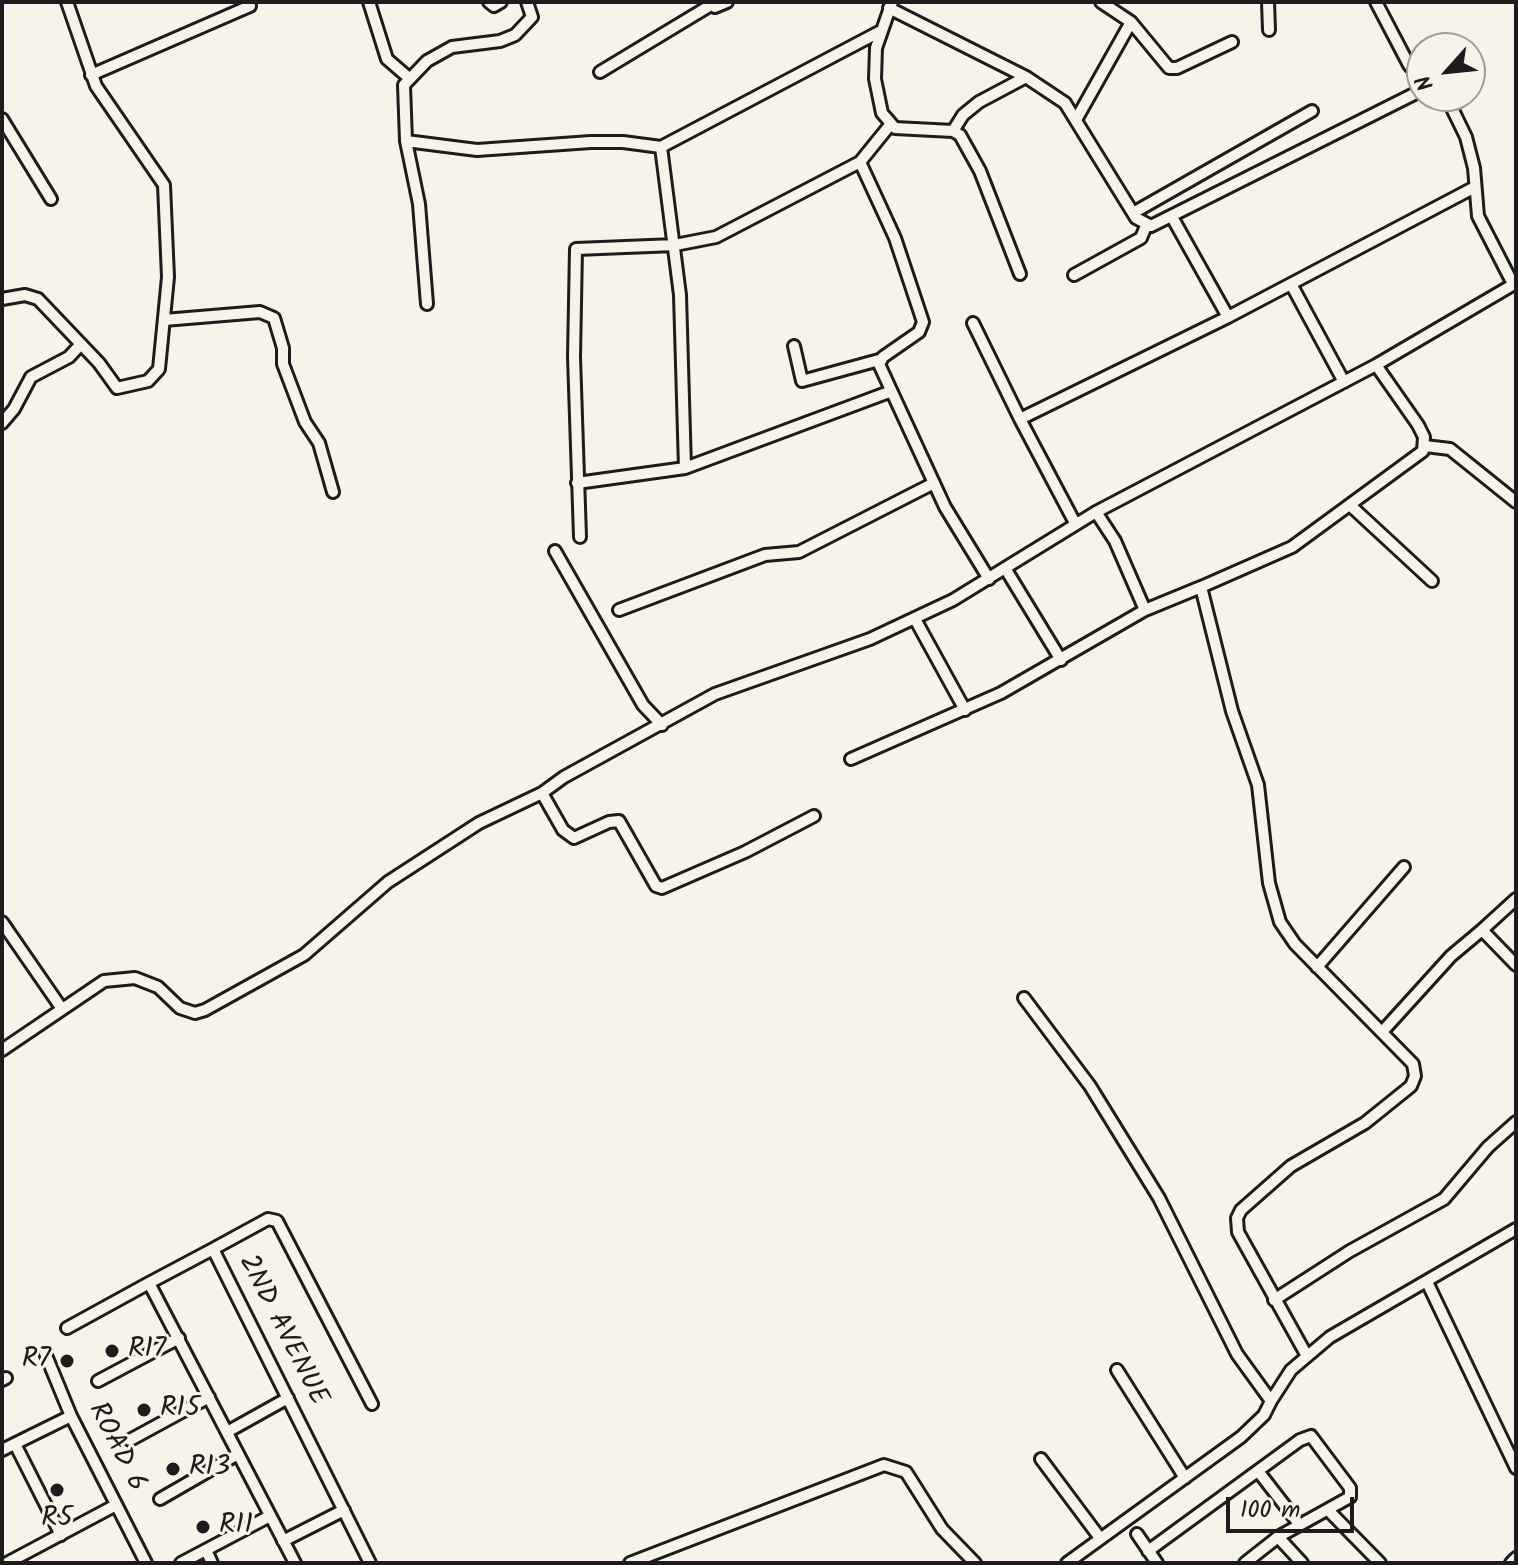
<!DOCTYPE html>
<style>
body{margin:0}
#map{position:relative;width:1518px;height:1565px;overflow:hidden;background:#f7f3e8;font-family:Kalam,sans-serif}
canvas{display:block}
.frame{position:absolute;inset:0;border:4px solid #1c1c1c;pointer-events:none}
.north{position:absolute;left:1406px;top:32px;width:80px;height:80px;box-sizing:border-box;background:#f7f3e8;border:2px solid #9f9d96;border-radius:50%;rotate:243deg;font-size:22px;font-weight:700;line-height:32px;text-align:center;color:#1c1c1c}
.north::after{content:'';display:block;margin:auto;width:28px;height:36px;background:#1c1c1c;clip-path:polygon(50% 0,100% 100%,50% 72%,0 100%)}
.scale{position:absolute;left:1226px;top:1497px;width:128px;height:36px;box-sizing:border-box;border:4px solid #1c1c1c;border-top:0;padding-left:10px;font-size:24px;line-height:28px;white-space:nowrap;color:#1c1c1c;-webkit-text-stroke:6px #f7f3e8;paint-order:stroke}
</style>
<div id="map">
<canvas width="1518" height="1565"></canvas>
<div class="frame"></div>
<div class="north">N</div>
<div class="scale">100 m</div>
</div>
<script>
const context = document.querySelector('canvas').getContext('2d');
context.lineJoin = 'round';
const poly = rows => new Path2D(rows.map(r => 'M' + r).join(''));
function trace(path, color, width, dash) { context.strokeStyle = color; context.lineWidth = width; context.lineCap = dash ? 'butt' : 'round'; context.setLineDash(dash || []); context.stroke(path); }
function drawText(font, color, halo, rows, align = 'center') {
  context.font = font + ' Kalam,sans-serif'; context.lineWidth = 6; context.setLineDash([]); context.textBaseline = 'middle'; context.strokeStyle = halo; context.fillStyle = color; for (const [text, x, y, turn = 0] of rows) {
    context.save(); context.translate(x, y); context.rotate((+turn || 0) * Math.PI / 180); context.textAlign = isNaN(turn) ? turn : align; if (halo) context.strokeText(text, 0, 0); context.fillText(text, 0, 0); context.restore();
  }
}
const street = poly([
 [369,2,387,59,409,78],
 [489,2,494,6,501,2],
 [709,2,715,7,727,2],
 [892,2,876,48,875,79,882,113,895,128,953,131,960,135,980,171,1020,274],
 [1101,2,1131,22,1169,68,1177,68,1232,42],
 [1268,2,1269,30],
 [1376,2,1409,65,1422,80],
 [889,8,1026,77],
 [600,72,711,5],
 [91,75,250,6],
 [1446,96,1466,137,1474,168,1478,216,1513,284],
 [1077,118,1131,22],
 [2,119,51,199],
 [953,131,963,115,979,102,1026,77,1065,103,1136,218,1151,226,1422,90],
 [406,141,477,150,591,142,623,142,661,147,680,295,685,468],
 [661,147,879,32],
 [860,162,895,238,923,322,919,332,883,357,879,364,945,507,989,579],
 [1133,213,1312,111],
 [1172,217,1228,317,1475,187],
 [1074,275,1141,238,1146,226],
 [1291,284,1344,382],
 [2,299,25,295,38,299,99,363,117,388,148,381,159,369,168,277,164,185,96,86,67,2],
 [427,304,419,204,406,141,404,85,427,61,452,47,500,41,515,35,532,17,527,2],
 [164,320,260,312,274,318,283,348,283,364,305,422,319,443,333,492],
 [973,323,1020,419],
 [794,346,802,381,879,360],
 [2,423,14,409,31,377,69,357,81,344],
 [1425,446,1450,449,1516,502],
 [577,483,685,468,889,392],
 [1352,507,1432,581],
 [1096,512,1115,541,1145,610],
 [1075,523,1020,419,1228,317],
 [580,537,574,357,576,249,675,245,716,237,860,162,890,125],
 [555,551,643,705,662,725],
 [1005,568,1061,660],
 [1201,587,1292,547,1423,451,1424,437,1418,425,1376,365],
 [619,610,765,555,799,552,934,483],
 [915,619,965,710],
 [851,759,1001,693,1145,610,1201,587,1232,711,1258,785,1269,883,1280,922,1295,944,1413,1064,1415,1076,1411,1086,1365,1123,1291,1166,1241,1210,1237,1218,1238,1232,1307,1356],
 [542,793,563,830,574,838,609,822,619,821,656,886,662,888,745,852,814,816],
 [2,922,62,1009],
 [1482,930,1516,899],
 [1317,967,1404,867],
 [1024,998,1090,1086,1159,1198,1237,1354,1271,1401,1264,1415,1241,1437,1067,1563],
 [1382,1032,1451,956,1482,930,1516,965],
 [2,1050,104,981,135,978,158,987,180,1008,195,1013,205,1010,304,955,388,882,479,823,542,793,564,777,715,694,870,639,953,600,1096,512,1376,365,1516,283],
 [213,1249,268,1219,277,1221,372,1404],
 [1427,1282,1516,1468],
 [1274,1300,1350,1251,1444,1199,1488,1147,1516,1122],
 [67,1328,149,1283],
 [45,1353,71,1416,146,1563],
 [1117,1370,1185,1478],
 [2,1380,6,1378],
 [98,1381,179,1338],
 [1271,1401,1291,1370,1330,1337,1516,1229],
 [227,1432,288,1398],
 [130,1440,209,1397],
 [15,1444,61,1535],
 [2,1450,71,1416],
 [1041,1459,1100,1538],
 [1258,1471,1299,1524],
 [160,1499,238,1454],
 [1328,1510,1380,1563],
 [1137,1534,1157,1563],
 [283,1541,344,1510],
 [206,1550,212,1563],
 [1148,1551,1300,1440,1311,1436,1350,1488,1350,1497,1278,1537],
 [7,1563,116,1505],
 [181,1563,270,1516],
 [295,1563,149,1283,213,1249,370,1563],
 [630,1563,884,1465,906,1472,942,1529,975,1563],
 [1245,1563,1278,1537,1302,1563],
 [1511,1563,1516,1558]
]);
const markers = [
 [112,1351,8,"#1c1c1c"],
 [67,1361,8,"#1c1c1c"],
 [144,1410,8,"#1c1c1c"],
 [173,1469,8,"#1c1c1c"],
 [57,1490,8,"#1c1c1c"],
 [203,1527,8,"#1c1c1c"]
];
const streetNames = [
 ["2ND AVENUE",281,1331,63],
 ["ROAD 6",115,1448,63]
];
const poiNames = [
 ["R17",128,1351],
 ["R7",51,1361,"right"],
 ["R15",160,1410],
 ["R13",189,1469],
 ["R5",57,1520,"center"],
 ["R11",219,1527]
];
trace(street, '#1c1c1c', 16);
trace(street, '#f7f3e8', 10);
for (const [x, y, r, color] of markers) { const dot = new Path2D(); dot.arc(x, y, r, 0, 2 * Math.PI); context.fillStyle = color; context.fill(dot); trace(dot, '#f7f3e8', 3); }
drawText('28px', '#1c1c1c', '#f7f3e8', streetNames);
drawText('28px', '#1c1c1c', '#f7f3e8', poiNames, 'left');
</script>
